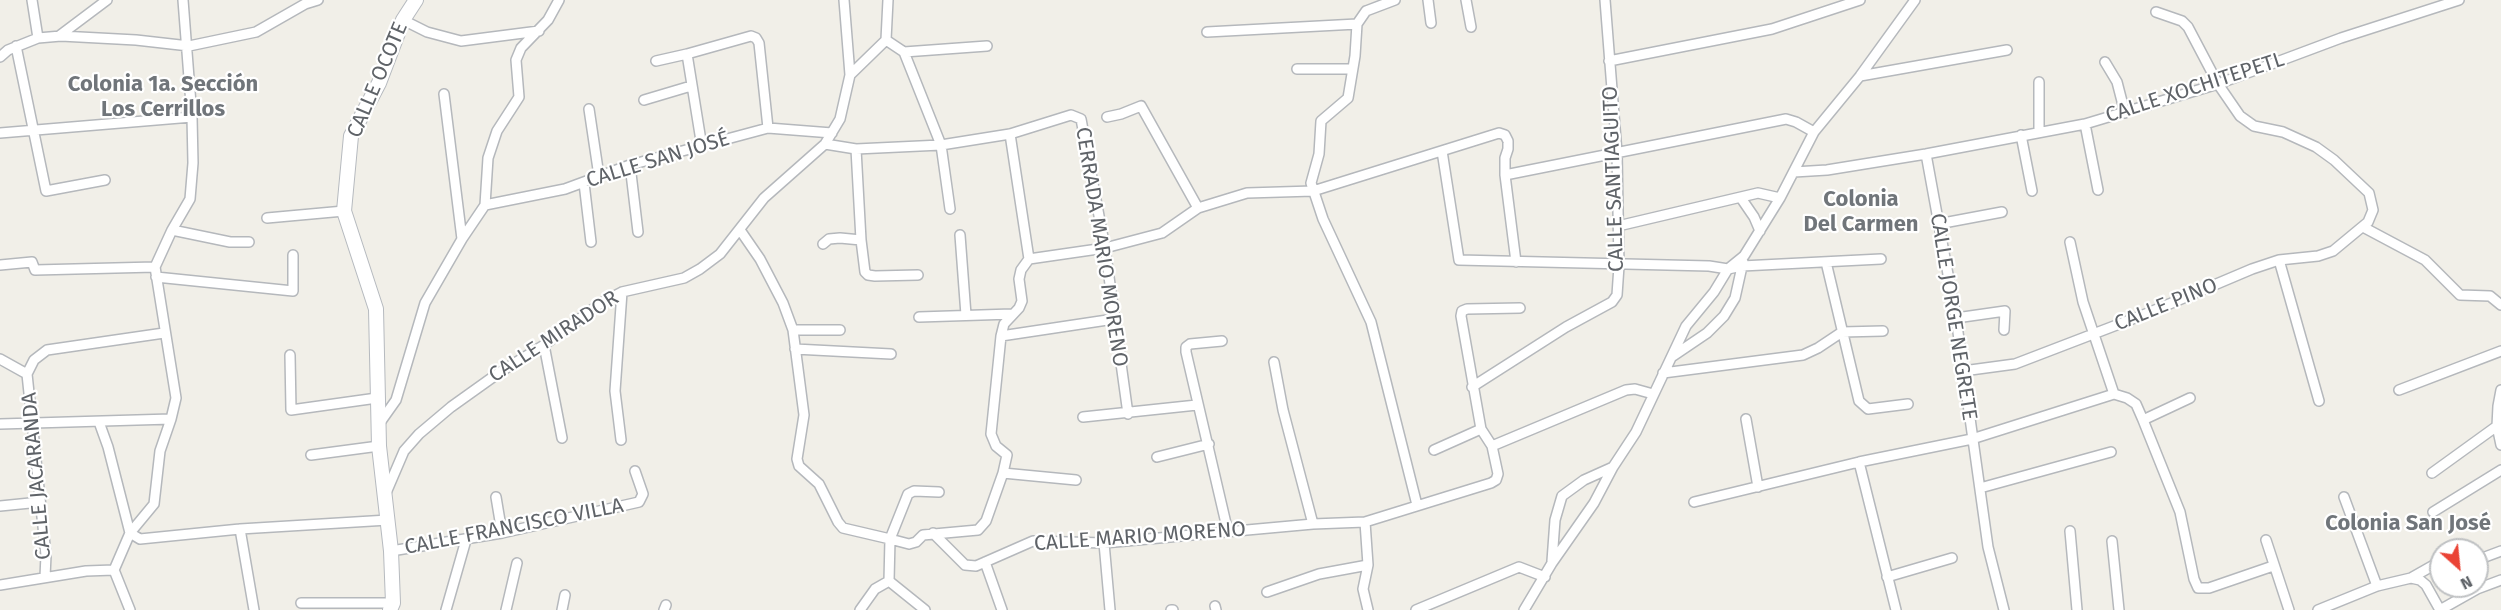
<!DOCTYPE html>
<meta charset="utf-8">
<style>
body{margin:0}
#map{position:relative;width:2501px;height:610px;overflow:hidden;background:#f1efe8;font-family:"Fira Sans",sans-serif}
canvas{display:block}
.north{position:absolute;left:2429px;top:538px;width:60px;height:60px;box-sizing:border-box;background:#fff;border:2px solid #bfc1c3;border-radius:50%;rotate:153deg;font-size:16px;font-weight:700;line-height:24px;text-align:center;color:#5f6368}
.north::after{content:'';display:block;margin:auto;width:21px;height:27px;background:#ea4335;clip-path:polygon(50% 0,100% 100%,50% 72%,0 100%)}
</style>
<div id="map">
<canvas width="2501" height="610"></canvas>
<div class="north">N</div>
</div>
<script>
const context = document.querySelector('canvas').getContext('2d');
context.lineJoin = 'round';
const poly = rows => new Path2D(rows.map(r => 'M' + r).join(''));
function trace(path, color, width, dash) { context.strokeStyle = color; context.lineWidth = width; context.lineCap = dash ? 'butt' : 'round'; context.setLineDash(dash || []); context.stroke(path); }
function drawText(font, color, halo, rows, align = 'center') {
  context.font = font + ' "Fira Sans",sans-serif'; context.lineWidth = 4.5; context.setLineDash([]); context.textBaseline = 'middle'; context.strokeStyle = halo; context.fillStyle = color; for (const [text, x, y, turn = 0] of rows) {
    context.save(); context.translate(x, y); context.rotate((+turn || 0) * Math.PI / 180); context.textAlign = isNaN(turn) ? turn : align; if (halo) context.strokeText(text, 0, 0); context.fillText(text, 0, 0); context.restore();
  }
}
const street = poly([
 [1428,0,1431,23],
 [1466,0,1471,27],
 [1366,11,1357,24,1355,56,1348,98,1321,121,1319,154,1311,183,1323,219,1371,322,1417,505],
 [1366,11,1395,0],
 [403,20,427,32,461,41,539,31],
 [1207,32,1357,24],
 [59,36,107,0],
 [38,38,61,36,136,40,189,46,256,32,305,4,318,0],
 [886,40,904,52,941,145,950,209],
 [16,46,46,191,105,180],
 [904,52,987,46],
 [0,57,8,50,38,38,32,0],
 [656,61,687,54],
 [1609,61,1772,29,1860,0],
 [2105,62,2117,82,2125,113],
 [1297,69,1352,69],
 [850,75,886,40,888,0],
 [1860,76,2007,50],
 [444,94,462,239],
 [644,100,691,86],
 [589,109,599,176],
 [1107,117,1121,114,1141,106,1198,208],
 [2085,124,2098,190],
 [2039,131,2039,82],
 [0,133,192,117],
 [2021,135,2032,191],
 [825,144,856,149,941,145,1010,134,1071,115,1081,119,1105,248,1128,414],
 [702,147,687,54,751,36,756,38,759,43,768,128],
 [856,149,861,240,865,272,868,275,875,276,918,275],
 [1442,151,1459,260,1709,266,1728,269,1742,266,1881,259],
 [1926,154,1956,318,1988,547,2004,610],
 [630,165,638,232],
 [1794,172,1827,170,1926,154,2085,124,2218,84,2341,38,2459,0],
 [1505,175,1786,119,1796,122,1814,132],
 [584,183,591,242],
 [1741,198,1754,217,1760,231],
 [485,205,565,189,630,165,768,128,832,133],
 [267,218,344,211],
 [1938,224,2002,212],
 [1618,226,1758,193,1780,198],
 [2363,227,2425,260,2460,295,2490,296,2501,305],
 [172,230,230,242,249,242],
 [740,230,760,259,783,303,793,330,804,415,797,459,799,466,819,484,838,522,843,528,890,539,908,494,914,491,939,492],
 [960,235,966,315],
 [2070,242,2083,302,2114,394],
 [823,244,829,239,840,238,861,240],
 [1029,259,1105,248,1162,233,1198,208,1247,193,1313,191,1499,133,1505,135,1508,141,1508,149,1505,158,1505,175,1516,262],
 [2279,260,2319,401],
 [1826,262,1859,401,1868,409,1908,404],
 [0,265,32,262,35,270,155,267],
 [156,277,293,291,293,255],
 [919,317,1012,314],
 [1956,318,2005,311,2004,330],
 [793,330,840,330],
 [1842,332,1883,331],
 [1001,336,1114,319],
 [1222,341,1190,344,1186,347,1186,352,1228,532],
 [544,345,562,438],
 [795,349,891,354],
 [290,355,291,410,377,398],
 [1673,356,1707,333,1724,316,1735,298,1743,262],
 [0,359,27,374],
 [1274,362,1283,410,1313,524],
 [1963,371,2015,364,2148,313,2252,269,2279,260,2318,256,2333,251,2368,222,2373,210,2369,193,2334,160,2316,147,2283,132,2254,126,2240,116,2218,84,2188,27,2182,21,2156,12],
 [1663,373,1803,355,1818,348,1842,332],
 [27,374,46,555,45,577],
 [27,374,34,360,47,350,164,333],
 [1472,387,1566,327,1612,302,1617,295,1619,266,1617,153,1605,0],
 [2399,390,2501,351],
 [2501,390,2498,406,2497,426,2501,445],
 [2114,394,2127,398,2136,404,2143,420,2180,512,2194,579,2198,588,2209,588,2273,566],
 [1083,417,1197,405],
 [1746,419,1758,487],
 [2143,420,2190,398],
 [99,422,108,447,130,533],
 [0,424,171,419],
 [379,424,396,400,425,303,462,239,485,205,488,158,497,131,519,97,516,60,521,48,548,20,559,0],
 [621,440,615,391,622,292],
 [1492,446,1626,390,1635,389,1653,394],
 [1434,450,1481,429],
 [311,455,379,446],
 [1157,457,1209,444],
 [1859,462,1896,610],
 [1003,473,1076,480],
 [2432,473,2497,426],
 [1980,488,2111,452],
 [386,493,404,451,419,434,451,407,500,372,544,345,601,303,622,292,684,278,700,269,720,254,764,198,825,144,840,119,850,75,844,0],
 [496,497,502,533],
 [2344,497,2377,586],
 [1694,502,1859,462,1972,439,2114,394],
 [0,506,40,502],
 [2433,512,2501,470],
 [1365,522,1368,565,1363,589,1368,610],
 [240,529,254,610],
 [2070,531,2077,610],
 [130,533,140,539,240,529,388,520],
 [933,533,965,565,976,566,1033,541,1104,543,1313,524,1365,522,1491,483,1496,480,1498,474,1492,446,1481,429,1461,316,1462,311,1467,309,1520,308],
 [2266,540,2289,610],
 [2112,541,2119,610],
 [1104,543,1110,610],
 [391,551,502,533,639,502,643,494,635,471],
 [2477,560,2501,551],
 [1552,561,1555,520,1562,496,1584,480,1613,467],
 [985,562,1002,610],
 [1887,577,1952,558],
 [2411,578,2441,561],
 [889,581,925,610],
 [0,585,86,571,114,570],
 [1267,592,1319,574,1368,565],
 [301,603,393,603],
 [1215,606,1216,610],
 [130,610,114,570,130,533,154,504,160,451,171,419,176,398,155,267,172,230,190,199,193,163,192,117,183,0],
 [446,610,466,540],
 [506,610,517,563],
 [562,610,565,595],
 [664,610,666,605],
 [860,610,875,589,889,581,890,539,909,544,916,542,923,535,978,530,986,521,1003,473,1007,455,996,446,991,434,1001,336,1004,324,1019,308,1022,301,1019,279,1021,270,1029,259,1010,134],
 [1171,610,1173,610],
 [1416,610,1519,567,1545,577],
 [1524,610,1552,563,1594,503,1613,467,1636,432,1686,326,1714,292,1728,269,1744,256,1780,198,1814,132,1860,76,1915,0],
 [2318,610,2377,586,2411,578,2420,580,2426,585,2440,610],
 [2440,610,2477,589,2501,580]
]);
const secondary = poly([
 [390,610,393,603,391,551,379,446,376,309,344,211,351,136,379,83,403,20,416,0]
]);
const streetNames = [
 ["CALLE OCOTE",378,80,-67],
 ["CALLE XOCHITEPETL",2195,88,-18],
 ["CALLE SAN JOSÉ",658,160,-17],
 ["CALLE SANTIAGUITO",1614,179,-92],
 ["CERRADA MARIO MORENO",1101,247,81],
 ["CALLE PINO",2166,305,-22],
 ["CALLE JORGE NEGRETE",1953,317,81],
 ["CALLE MIRADOR",554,337,-33],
 ["CALLE JACARANDA",37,476,-95],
 ["CALLE FRANCISCO VILLA",514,527,-11],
 ["CALLE MARIO MORENO",1140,537,-4]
];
const neighbourhoodNames = [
 ["Colonia 1a. Sección",163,85],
 ["Los Cerrillos",163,110],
 ["Colonia",1861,200],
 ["Del Carmen",1861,225],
 ["Colonia San José",2408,524]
];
trace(street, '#b5b8bc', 12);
trace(secondary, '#b6babf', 16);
trace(street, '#fff', 9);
trace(secondary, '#fff', 14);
drawText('21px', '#5f6368', '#fff', streetNames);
drawText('bold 22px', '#70757a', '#fff', neighbourhoodNames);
</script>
